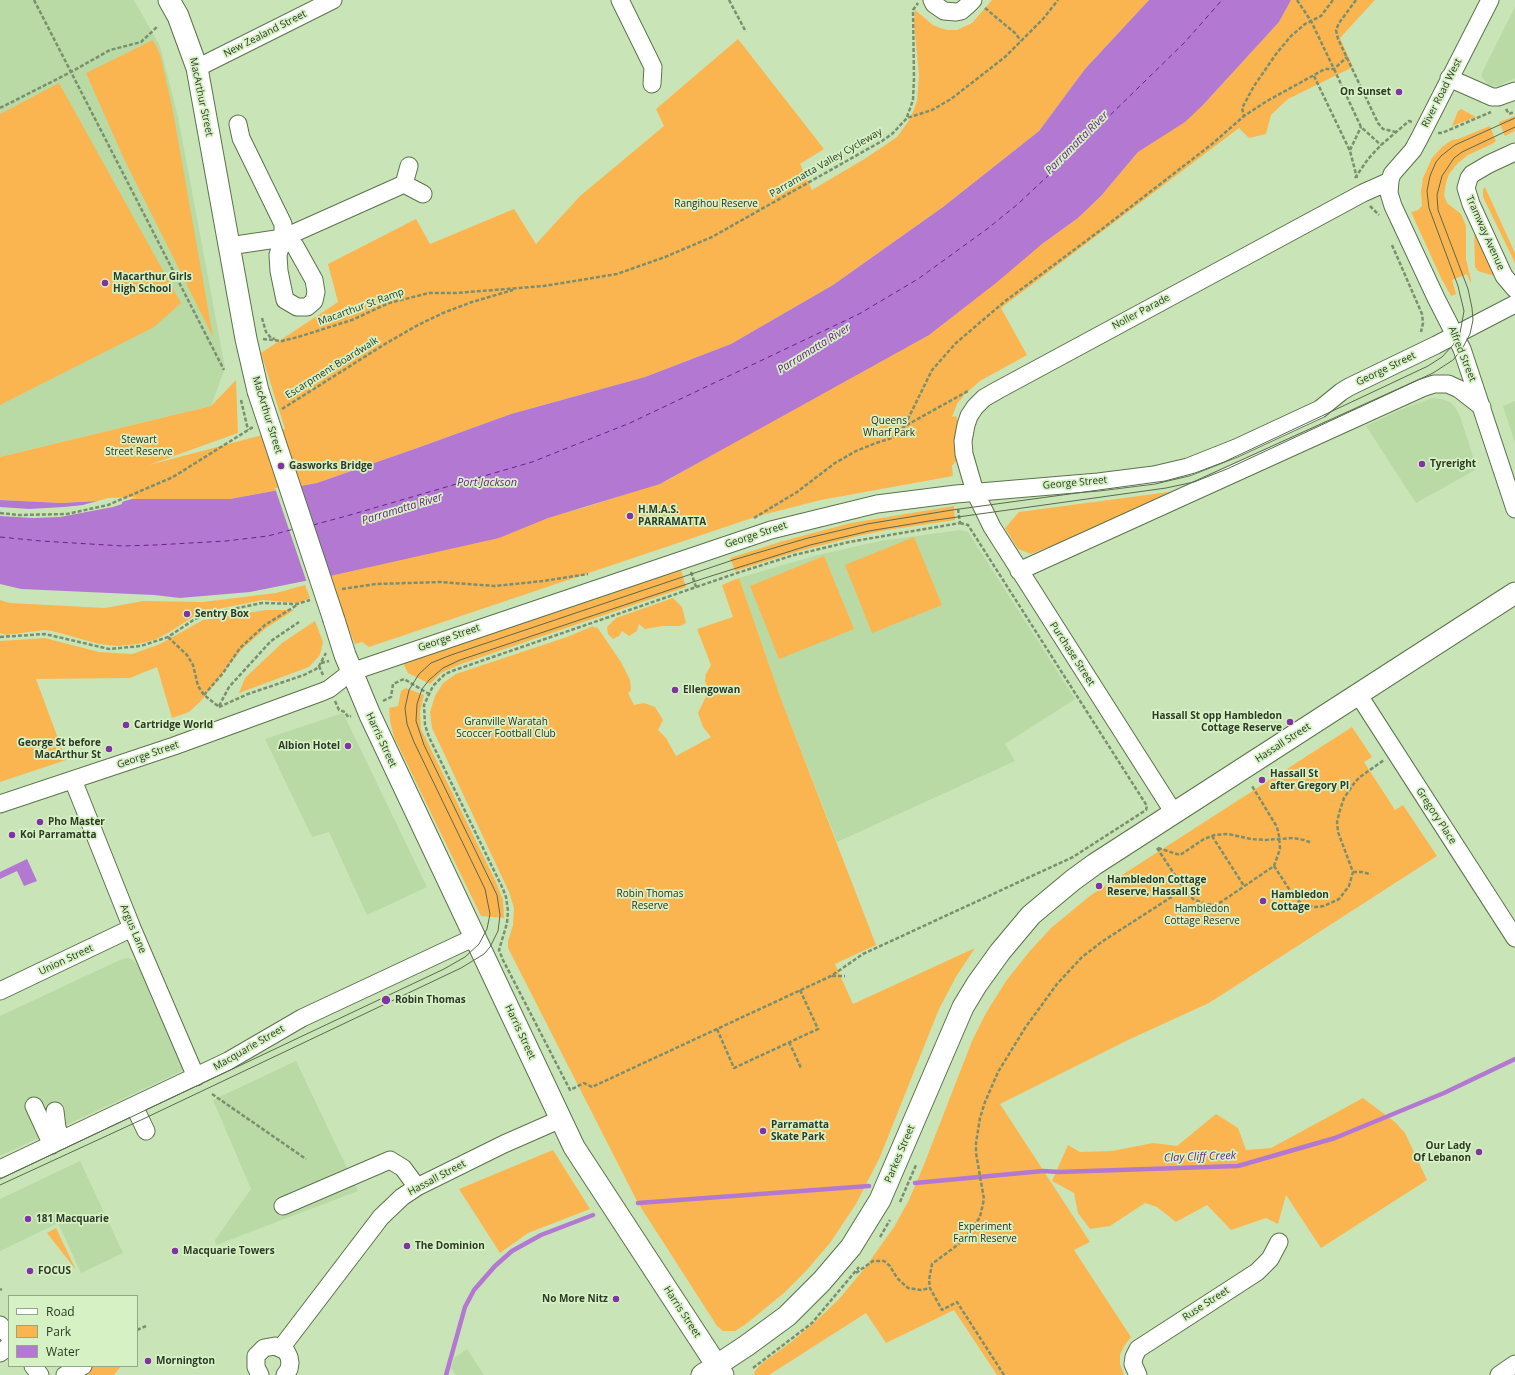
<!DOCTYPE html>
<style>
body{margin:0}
#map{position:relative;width:1515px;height:1375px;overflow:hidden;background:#c9e5b7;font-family:"Open Sans",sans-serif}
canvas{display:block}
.legend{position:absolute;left:8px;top:1295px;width:130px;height:72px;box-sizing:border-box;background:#d6f2c4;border:1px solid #93a885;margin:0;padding:5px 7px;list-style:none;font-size:12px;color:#2e3927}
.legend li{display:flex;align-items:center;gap:8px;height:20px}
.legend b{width:20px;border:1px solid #93a885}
</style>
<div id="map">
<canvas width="1515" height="1375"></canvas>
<ul class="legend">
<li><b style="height:5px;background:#fff"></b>Road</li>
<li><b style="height:11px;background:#fbb550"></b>Park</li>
<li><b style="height:11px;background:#b378d2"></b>Water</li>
</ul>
</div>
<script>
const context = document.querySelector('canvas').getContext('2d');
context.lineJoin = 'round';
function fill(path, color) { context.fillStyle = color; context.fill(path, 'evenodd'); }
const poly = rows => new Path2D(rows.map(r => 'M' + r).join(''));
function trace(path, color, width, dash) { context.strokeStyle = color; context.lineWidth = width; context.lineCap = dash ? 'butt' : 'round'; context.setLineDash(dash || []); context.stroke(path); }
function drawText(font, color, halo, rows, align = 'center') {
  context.font = font + ' "Open Sans",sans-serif'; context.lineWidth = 3.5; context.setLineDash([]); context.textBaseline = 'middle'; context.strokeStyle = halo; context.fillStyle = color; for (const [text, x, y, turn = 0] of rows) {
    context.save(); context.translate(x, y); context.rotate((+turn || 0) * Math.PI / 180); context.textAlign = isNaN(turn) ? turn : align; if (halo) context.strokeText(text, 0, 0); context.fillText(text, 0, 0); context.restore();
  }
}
const built = poly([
 [0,0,134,0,160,46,178,117,225,368,211,406,0,457],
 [1515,7,1515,78,1498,86,1488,85,1482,77,1482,73],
 [1432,398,1442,399,1450,402,1455,407,1460,416,1477,469,1416,503,1366,426,1400,410],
 [1515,401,1515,443,1503,406],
 [961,530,968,532,1075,699,1005,744,1015,761,837,842,781,699,739,578,814,556,880,541],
 [343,713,427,887,367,915,329,832,312,837,265,739],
 [128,958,133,960,138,965,157,1012,160,1011,184,1070,0,1156,0,1016,120,960],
 [296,1061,358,1191,216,1245,215,1240,251,1189,213,1100],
 [80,1161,123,1253,81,1273,58,1223,0,1251,0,1199],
 [467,1349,484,1375,456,1375,451,1368,454,1358]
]);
const green = poly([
 [992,0,1149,0,1085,69,1039,131,943,207,833,285,731,344,645,377,511,414,420,447,317,483,230,499,135,499,61,503,0,500,0,457,211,406,236,380,238,433,149,465,285,429,261,353,338,302,328,264,416,219,430,244,514,209,536,244,580,196,664,126,656,109,738,39,824,149,800,164,812,190,866,158,897,137,910,119,917,101,919,75,914,23,915,10,933,25,940,28,948,30,957,30,972,23],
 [1291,0,1375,0,1340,38,1353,67,1288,99,1271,115,1266,134,1249,138,1239,128,1001,308,1027,355,980,381,964,395,957,404,952,417,956,416,960,426,958,459,952,466,953,476,821,500,758,516,369,647,362,642,355,644,343,616,330,576,586,507,666,481,738,440,1042,244,1078,218,1101,196,1138,152,1203,105,1279,22],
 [153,40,160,54,172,106,213,337,124,159,86,73],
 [59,83,181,303,154,327,0,405,0,114],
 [1461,109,1476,117,1452,126,1458,111],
 [1515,116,1515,131,1505,136,1499,122],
 [1490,126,1496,141,1492,144,1468,155,1458,163,1449,174,1446,183,1444,195,1447,203,1461,214,1466,226,1466,259,1471,280,1471,284,1467,274,1452,280,1456,294,1451,296,1441,278,1411,212,1418,210,1422,206,1421,191,1423,178,1432,158,1442,147,1452,140,1458,139],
 [1485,187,1515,253,1515,263,1483,197,1483,189],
 [1474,226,1498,277,1478,271,1475,267],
 [1169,492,1170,496,1117,520,1031,554,1018,549,1005,528,1019,512],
 [954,506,955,520,887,530,858,536,799,551,735,571,730,558,783,541,851,523],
 [914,537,942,605,872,633,845,565],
 [824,556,854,629,779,659,750,586],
 [681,570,686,587,461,664,441,673,430,684,408,673,403,663],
 [739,578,781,699,876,945,835,964,853,1004,975,948,957,975,939,1009,880,1157,856,1204,830,1243,806,1271,784,1293,746,1324,735,1331,723,1331,717,1326,638,1203,508,948,508,941,513,925,514,908,509,892,432,728,430,712,435,696,443,683,456,674,567,637,593,626,595,628,597,627,621,662,630,680,631,690,628,693,634,705,644,703,655,707,663,720,658,730,666,738,676,756,711,737,703,727,698,713,709,690,705,681,706,674,711,665,697,629,733,617,722,585],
 [305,585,310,598,298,603,263,600,223,608,196,615,168,633,154,640,138,644,117,646,99,644,52,631,44,630,6,635,0,633,0,600,10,603,105,608,143,601,203,602,276,593],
 [673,598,682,607,686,623,680,626,663,626,645,629,639,624,637,631,629,636,622,631,619,636,613,639,608,634,607,627,616,618],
 [266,610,294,610,266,628,242,649,200,702,189,712,172,718,157,667,130,678,36,679,66,760,0,782,0,641,45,638,99,652,132,654,160,644,203,620],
 [315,621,323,642,320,655,309,667,239,693,245,678,282,643],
 [406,688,424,695,420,711,421,729,496,882,503,900,504,918,481,916,394,737,390,721,389,708,398,706,401,691],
 [1352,727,1372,757,1364,762,1395,810,1403,805,1437,856,1209,1003,1128,1040,1000,1104,1090,1242,1074,1250,1131,1337,1124,1346,1120,1355,1120,1364,1124,1375,997,1375,954,1310,886,1343,866,1313,769,1375,754,1375,755,1371,761,1364,790,1343,817,1320,839,1299,864,1269,894,1227,909,1200,923,1167,972,1041,986,1013,1006,981,1029,952,1051,928,1091,895],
 [1363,1098,1395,1122,1405,1133,1427,1180,1321,1248,1286,1195,1278,1224,1266,1218,1231,1230,1207,1205,1176,1222,1157,1207,1145,1203,1110,1226,1090,1229,1078,1213,1074,1193,1052,1181,1068,1145,1080,1152,1112,1151,1153,1143,1177,1146,1216,1114,1238,1128,1246,1150,1271,1148],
 [553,1150,590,1209,528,1233,500,1253,459,1189],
 [56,1228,76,1270,47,1233],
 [91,1366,121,1366,114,1375,87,1375,92,1369]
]);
const water = poly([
 [1149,0,1291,0,1279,22,1203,105,1185,122,1138,152,1101,196,1078,218,1042,244,996,283,929,335,660,484,548,518,499,538,330,576,250,592,180,598,154,595,21,589,0,584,0,500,61,503,135,499,230,499,317,483,420,447,511,414,645,377,731,344,833,285,943,207,1039,131,1085,69],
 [27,859,37,881,24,886,17,871,0,879,0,872]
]);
const pier = poly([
 [300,484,331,578,307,583,275,488],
 [137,497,122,502,122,504,113,507,60,517,33,518,0,516,0,507,29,509,64,507,83,505,108,498]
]);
const stream = poly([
 [915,1183,1043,1171,1059,1172,1238,1166,1335,1138,1444,1093,1515,1059],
 [638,1203,869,1186],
 [446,1375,465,1307,474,1290,495,1266,512,1251,541,1235,593,1215]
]);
const ferry = poly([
 [313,525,350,515,532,462,630,423,859,314,918,279,987,229,1018,204,1052,172,1185,42,1222,0],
 [0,537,41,541,123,546,155,545,226,541,268,536,294,529]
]);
const path = poly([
 [34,0,224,370],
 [729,0,746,32],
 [1333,0,1321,16,1305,24,1291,36,1276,54,1254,86,1242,108,1244,116,1267,101,1325,69,1334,69,1347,57],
 [1356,0,1339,23,1336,30,1338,39,1378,123,1383,129,1396,132],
 [985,8,1015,33,1021,41],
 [1334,69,1361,127,1381,145],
 [1314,76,1350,151,1357,178],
 [0,108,71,72,110,50,141,42,158,26],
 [1506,109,1509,114,1514,112],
 [907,117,913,100,914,78,913,10,918,3],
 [1438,133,1442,133,1491,112],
 [1350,150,1361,127],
 [1355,178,1368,159,1381,145,1409,121,1412,122],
 [1370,206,1379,215],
 [1392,245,1422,314,1423,323,1421,332],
 [262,318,266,332,271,338,275,339],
 [263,339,282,341,298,337,352,320,389,303,429,293,456,293,544,286,617,274,665,257,712,237,882,141,892,134,907,118,932,110,951,99,1005,57,1043,19,1058,0],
 [241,400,248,430],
 [282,409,385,344,418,325,443,313,472,302,513,290],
 [905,425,932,370,956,343,1004,302,1102,229,1212,144,1244,116],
 [958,509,960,523],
 [0,513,19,515,67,514,108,505,173,477,253,427],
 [754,518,797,492,835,463,856,451,876,443,892,438,905,426,968,391],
 [960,523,968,525,1147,806,1146,810,1073,857,863,954,831,976,592,1087,584,1083,570,1090,503,960,499,950,507,923,508,911,506,897,503,889,429,737,425,725,424,705,433,686,445,674,452,671,737,573,794,555,849,542,960,523],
 [691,572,696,587],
 [342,589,376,584,440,582,495,586,543,581,588,574],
 [0,637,45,634,109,649,141,646,168,637,195,619,208,614,262,603,297,604,310,600],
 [168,637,187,655,193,665,198,686,204,695,219,707],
 [321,663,329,661],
 [319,666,323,675],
 [204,695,223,673,240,648,265,625,297,605],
 [335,701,339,710,345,712,348,717,351,716],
 [383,701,391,697,393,684,404,679,429,694],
 [219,706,229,687,271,641,299,622],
 [219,707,248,694,304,675,316,669,319,666,326,653],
 [1212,836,1244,886],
 [1157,848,1184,889,1193,899,1206,904,1213,905,1221,902,1274,866,1280,849,1279,836,1277,827,1252,786],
 [1158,848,1180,855,1204,839,1215,835,1228,834,1251,839,1265,840,1293,838,1304,840,1312,843],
 [1274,866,1295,898,1302,904,1315,907,1324,906,1339,899,1349,886,1353,872,1338,832,1337,822,1340,810,1344,798,1355,782,1360,777,1384,760],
 [1353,872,1362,872,1370,874],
 [832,976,845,976],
 [717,1029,734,1068,818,1029,800,990],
 [789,1042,801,1068],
 [212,1094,306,1159],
 [900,1202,916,1165],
 [880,1237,890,1220],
 [856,1273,873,1261,884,1261,890,1266,897,1278,908,1288,921,1290,930,1288],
 [0,1290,2,1289],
 [137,1330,146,1326],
 [753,1368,812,1323,859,1267],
 [1004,1375,957,1302,942,1310,930,1288,929,1280,932,1264,960,1243,967,1236,980,1217,984,1199,976,1153,976,1143,980,1118,985,1102,998,1072,1025,1028,1057,984,1082,957,1103,941,1184,889]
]);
const minor = poly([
 [620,0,653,67,652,84],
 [932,0,934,4,944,11,956,12,961,11,967,6,973,0],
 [1490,0,1419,139,1413,150,1392,174,1390,181,1389,193,1393,206,1436,298,1462,349,1515,509],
 [197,68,333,0],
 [1449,78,1492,97,1498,97,1515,91],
 [238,124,241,138,283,224,283,238,278,255,279,271,285,300,297,307,307,307,314,301,316,292,314,280,295,246,283,238],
 [1515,152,1489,164,1472,174,1469,178,1466,188,1471,204,1504,276,1515,289],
 [404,184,409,166],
 [229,246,283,238,404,184,423,194],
 [1019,571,1422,388,1434,384,1448,384,1459,389,1482,407],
 [1358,694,1515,938],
 [73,780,132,928,196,1077],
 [0,804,174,746,322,692,329,689,351,672,771,530,877,504,956,494,1098,482,1154,475,1188,467,1236,448,1320,409,1341,392,1349,387,1436,345,1515,304],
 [1174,813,992,527,975,492,964,454,963,441,966,425,969,416,975,407,984,398,998,390,1363,193,1390,181],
 [0,991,132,928],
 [34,1106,52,1145],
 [134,1106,146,1131],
 [55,1111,57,1128,62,1140],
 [0,1169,228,1061,302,1018,475,937],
 [283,1206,390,1160,403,1168,417,1187],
 [0,1325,9,1336],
 [281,1348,381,1217,402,1197,417,1187,504,1144,561,1119],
 [0,1353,9,1346],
 [33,1366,40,1375],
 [65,1375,83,1366],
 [260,1375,256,1367,256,1356,264,1348,275,1346,286,1351,289,1357,290,1363,289,1369,285,1375],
 [1138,1375,1133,1364,1134,1357,1138,1349,1257,1272,1270,1259,1279,1242],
 [1499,1375,1515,1364]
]);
const major = poly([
 [169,0,178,16,197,68,246,339,258,391],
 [334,620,345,655,370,715,574,1147,723,1375],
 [702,1375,746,1346,787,1316,822,1281,851,1247,880,1200,963,1007,977,984,1000,952,1031,915,1073,880,1095,864,1515,593]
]);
const tram = poly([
 [0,1179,444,969,465,957,479,944,487,929,490,914,485,889,414,742,407,724,405,708,409,690,419,674,431,663,451,655,733,560,808,538,867,524,952,510,1165,481,1195,473,1224,462,1428,366,1442,357,1453,345,1460,333,1464,311,1458,286,1429,208,1427,191,1430,176,1436,162,1441,156,1455,145,1515,118],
 [0,1185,141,1120,461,968,484,954,490,947,498,931,500,915,497,895,424,745,416,721,417,704,422,689,429,680,443,668,460,660,708,577,810,545,869,531,929,521,1166,488,1194,482,1227,469,1433,373,1453,360,1462,349,1470,334,1473,320,1472,308,1468,289,1438,210,1437,195,1442,176,1454,158,1462,152,1515,127]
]);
const pathBridge = poly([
 [1297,0,1311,21,1334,69]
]);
const majorBridge = poly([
 [258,391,334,620]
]);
const markers = [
 [1399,92,4,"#8133a4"],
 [105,283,4,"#8133a4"],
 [1422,464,4,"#8133a4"],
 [281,466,4,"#8133a4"],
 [630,516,4,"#8133a4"],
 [187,614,4,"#8133a4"],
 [675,690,4,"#8133a4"],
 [1290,722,4,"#8133a4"],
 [126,725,4,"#8133a4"],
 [348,746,4,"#8133a4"],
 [109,749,4,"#8133a4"],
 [1262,780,4,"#8133a4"],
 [40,822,4,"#8133a4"],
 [12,835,4,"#8133a4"],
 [1099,886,4,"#8133a4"],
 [1263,901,4,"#8133a4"],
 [386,1000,5,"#8133a4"],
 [763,1131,4,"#8133a4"],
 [1479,1152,4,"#8133a4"],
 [28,1219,4,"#8133a4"],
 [407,1246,4,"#8133a4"],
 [175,1251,4,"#8133a4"],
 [30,1271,4,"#8133a4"],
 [616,1299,4,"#8133a4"],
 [148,1361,4,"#8133a4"]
];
const streetNames = [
 ["New Zealand Street",265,34,-27],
 ["River Road West",1442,93,-63],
 ["MacArthur Street",201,97,78],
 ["Parramatta Valley Cycleway",826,163,-30],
 ["Tramway Avenue",1485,233,66],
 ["Macarthur St Ramp",361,307,-20],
 ["Noller Parade",1141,312,-28],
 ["Alfred Street",1462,354,68],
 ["Escarpment Boardwalk",332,368,-32],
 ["George Street",1386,369,-26],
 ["MacArthur Street",267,415,73],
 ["George Street",1075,483,-5],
 ["George Street",756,535,-18],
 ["George Street",449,638,-19],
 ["Purchase Street",1072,654,57],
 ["Harris Street",381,740,65],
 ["Hassall Street",1283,743,-33],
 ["George Street",148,755,-19],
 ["Gregory Place",1436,816,57],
 ["Argus Lane",133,929,67],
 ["Union Street",66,960,-25],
 ["Harris Street",520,1032,65],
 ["Macquarie Street",249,1048,-30],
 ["Parkes Street",900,1154,-67],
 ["Hassall Street",437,1178,-28],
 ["Ruse Street",1206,1304,-33],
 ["Harris Street",682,1312,57]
];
const poiNames = [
 ["On Sunset",1391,92,"right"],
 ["Macarthur Girls",113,277],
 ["High School",113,289],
 ["Tyreright",1430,464],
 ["Gasworks Bridge",289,466],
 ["H.M.A.S.",638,510],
 ["PARRAMATTA",638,522],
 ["Sentry Box",195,614],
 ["Ellengowan",683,690],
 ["Hassall St opp Hambledon",1282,716,"right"],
 ["Cottage Reserve",1282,728,"right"],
 ["Cartridge World",134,725],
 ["George St before",101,743,"right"],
 ["MacArthur St",101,755,"right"],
 ["Albion Hotel",340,746,"right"],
 ["Hassall St",1270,774],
 ["after Gregory Pl",1270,786],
 ["Pho Master",48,822],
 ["Koi Parramatta",20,835],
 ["Hambledon Cottage",1107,880],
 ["Reserve, Hassall St",1107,892],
 ["Hambledon",1271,895],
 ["Cottage",1271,907],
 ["Robin Thomas",395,1000],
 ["Parramatta",771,1125],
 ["Skate Park",771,1137],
 ["Our Lady",1471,1146,"right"],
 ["Of Lebanon",1471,1158,"right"],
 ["181 Macquarie",36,1219],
 ["The Dominion",415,1246],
 ["Macquarie Towers",183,1251],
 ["FOCUS",38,1271],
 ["No More Nitz",608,1299,"right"],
 ["Mornington",156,1361]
];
const parkNames = [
 ["Rangihou Reserve",716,204],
 ["Queens",889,421],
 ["Wharf Park",889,433],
 ["Stewart",139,440],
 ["Street Reserve",139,452],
 ["Granville Waratah",506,722],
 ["Scoccer Football Club",506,734],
 ["Robin Thomas",650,894],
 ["Reserve",650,906],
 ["Hambledon",1202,909],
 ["Cottage Reserve",1202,921],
 ["Experiment",985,1227],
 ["Farm Reserve",985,1239]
];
const waterNames = [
 ["Parramatta River",1077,143,-45],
 ["Parramatta River",814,349,-32],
 ["Port Jackson",487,483],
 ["Parramatta River",402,509,-17],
 ["Clay Cliff Creek",1200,1157,-2]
];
fill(built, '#b9d9a5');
fill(green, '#fbb550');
fill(water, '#b378d2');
fill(pier, '#c9e5b7');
trace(stream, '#b378d2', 4.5);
trace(ferry, '#6c208b', 1, [5, 4]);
trace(minor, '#5b734b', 19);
trace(major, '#5b734b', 23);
trace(path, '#7b8f6f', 2.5, [4, 2]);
trace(minor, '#fff', 17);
trace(major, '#fff', 21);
trace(tram, '#5a694f', 1);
trace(majorBridge, '#5b734b', 23, []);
trace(pathBridge, '#7b8f6f', 2.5, [4, 2]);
trace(majorBridge, '#fff', 21);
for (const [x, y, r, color] of markers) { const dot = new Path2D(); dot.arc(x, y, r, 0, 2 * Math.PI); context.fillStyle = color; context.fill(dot); trace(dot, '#d6f2c4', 1.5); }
drawText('10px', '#2e3927', '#d6f2c4', streetNames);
drawText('bold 10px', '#2e3927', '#d6f2c4', poiNames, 'left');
drawText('10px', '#372a19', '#d6f2c4', parkNames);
drawText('italic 11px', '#6c208b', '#d6f2c4', waterNames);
</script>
